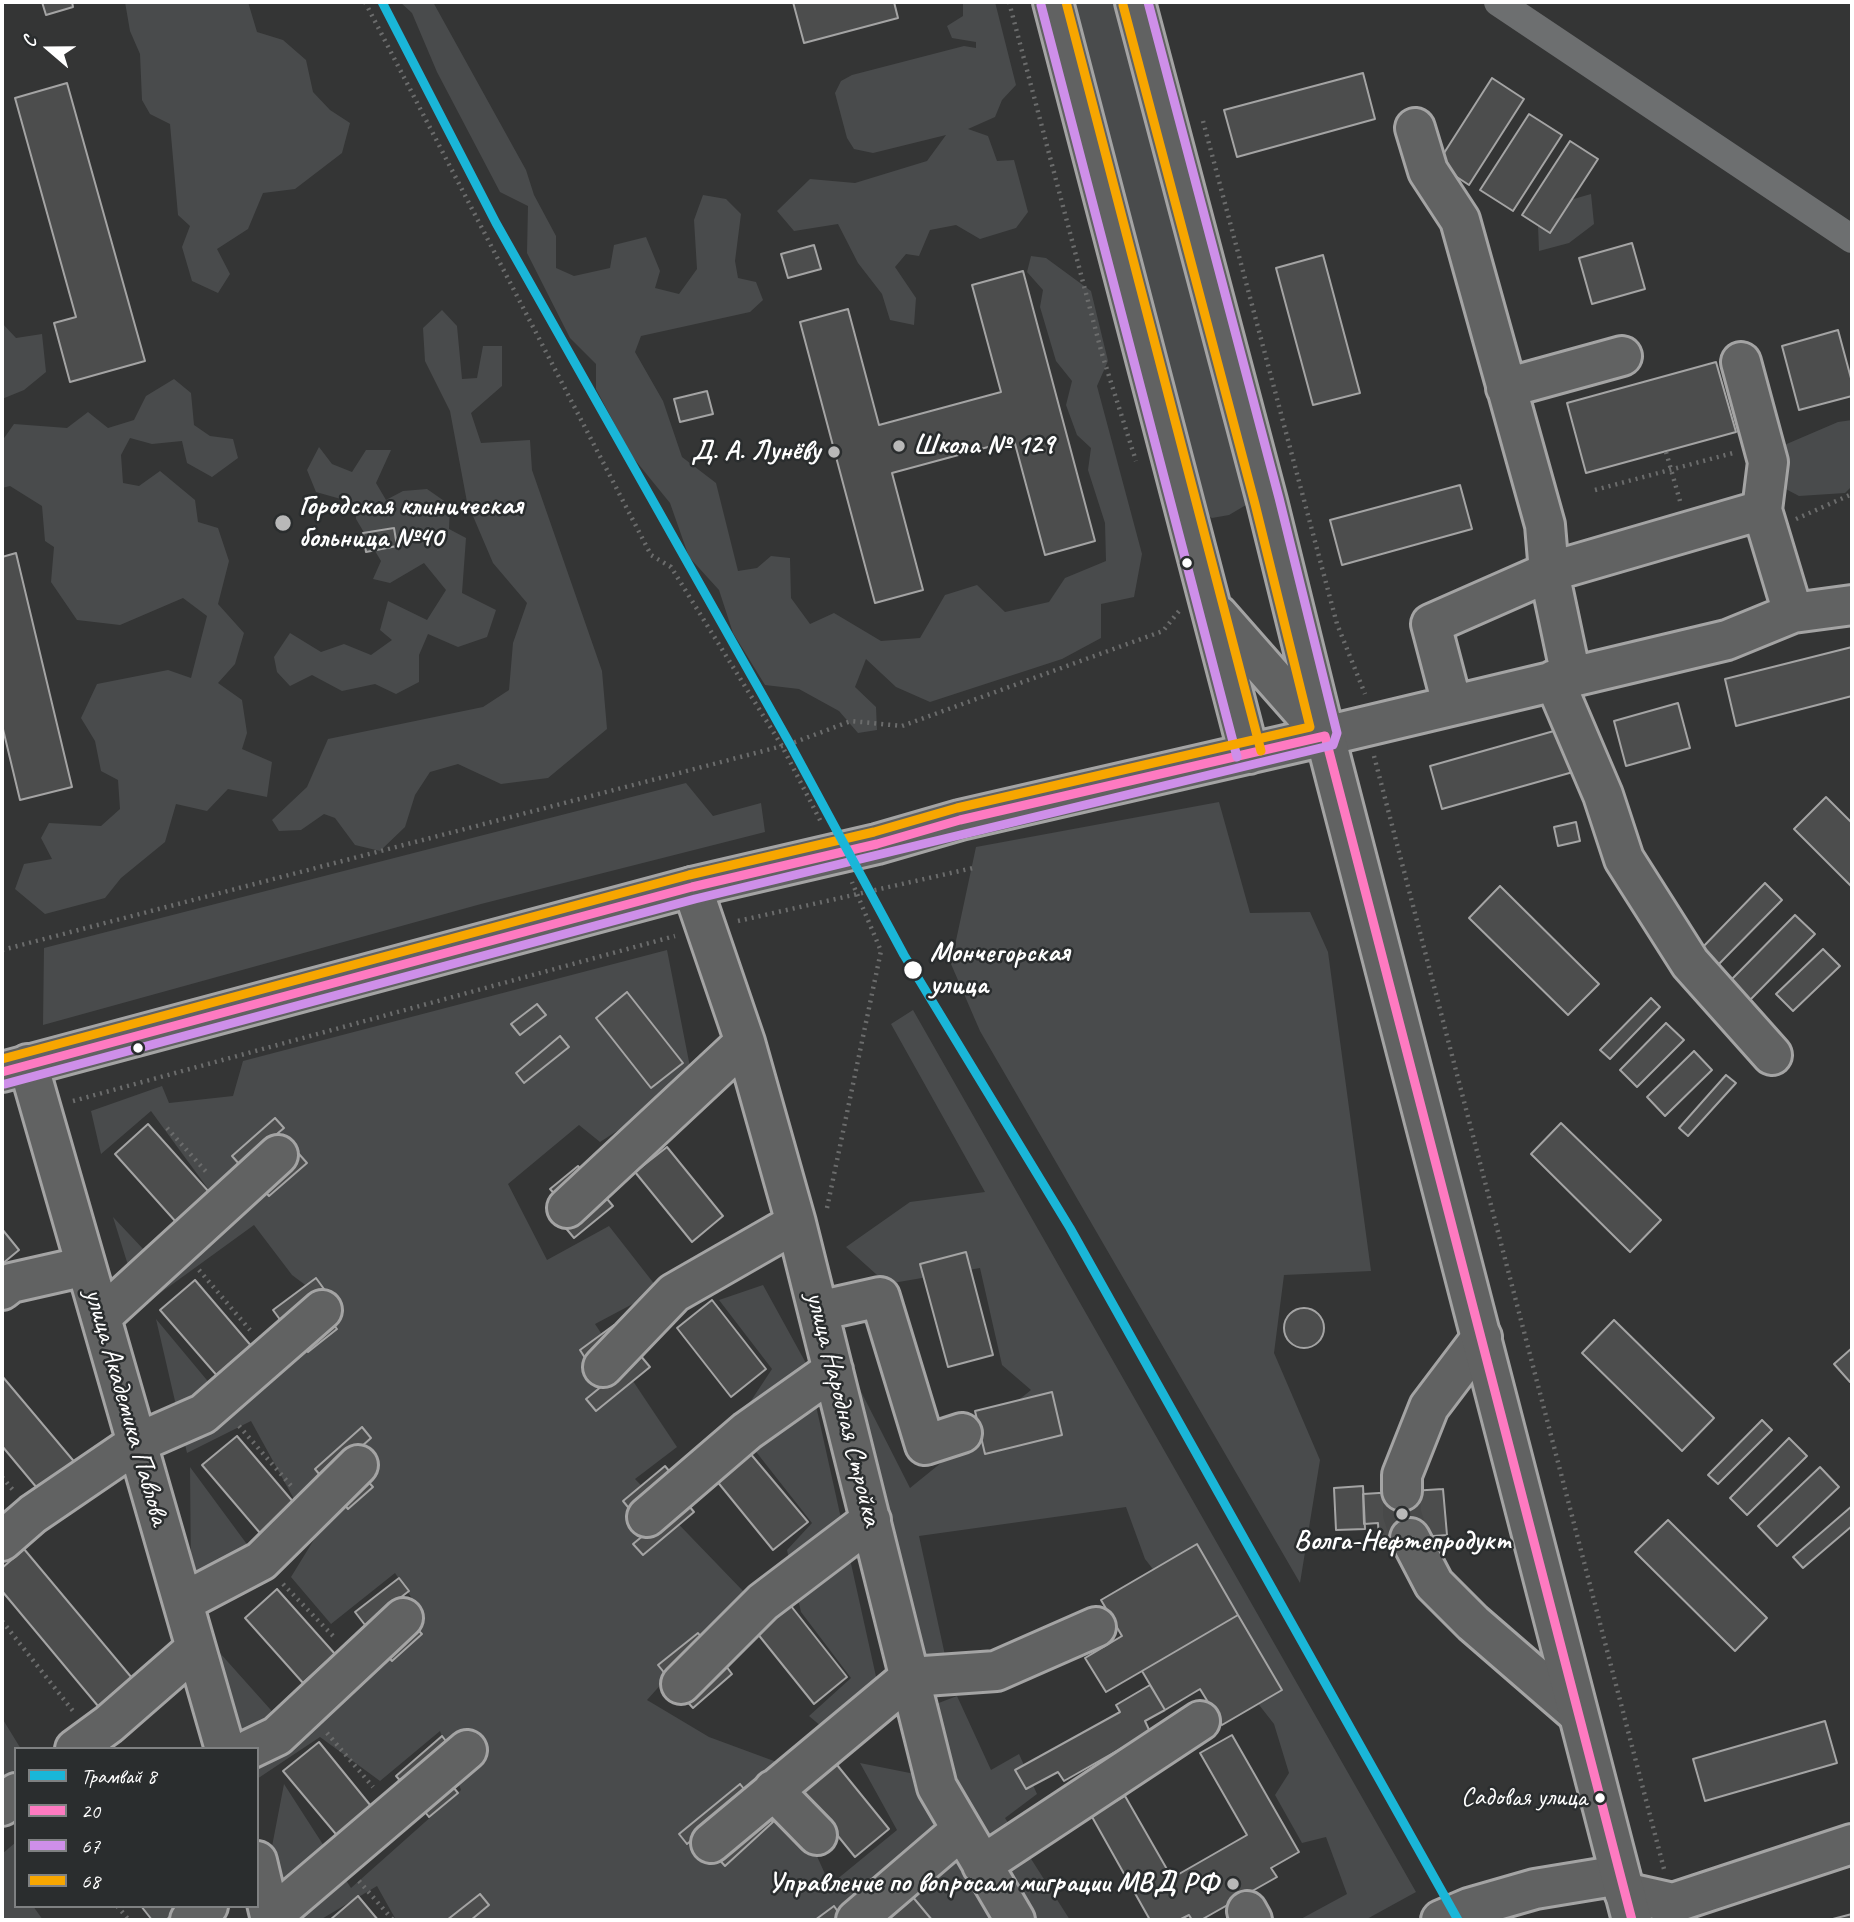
<!DOCTYPE html>
<meta charset="utf-8">
<style>
body{margin:0}
#map{position:relative;width:1854px;height:1922px;overflow:hidden;background:#343535;font-family:Caveat,sans-serif}
canvas{display:block}
.frame{position:absolute;inset:0;border:4px solid #fff;pointer-events:none}
.legend{position:absolute;left:14px;top:1747px;width:245px;height:161px;box-sizing:border-box;background:#2a2d2e;border:2px solid #7f8182;margin:0;padding:9px 12px;list-style:none;font-size:21px;color:#fff}
.legend li{display:flex;align-items:center;gap:14px;height:35px}
.legend b{width:35px;border:2px solid #7f8182}
.north{position:absolute;left:14px;top:14px;width:70px;height:70px;-webkit-text-stroke:5px #2a2d2e;paint-order:stroke;rotate:290deg;font-size:19px;font-weight:700;line-height:28px;text-align:center;color:#fff}
.north::after{content:'';display:block;margin:auto;width:24px;height:32px;background:#fff;clip-path:polygon(50% 0,100% 100%,50% 72%,0 100%)}
</style>
<div id="map">
<canvas width="1854" height="1922"></canvas>
<div class="frame"></div>
<ul class="legend">
<li><b style="height:9px;background:#1ab6d8"></b>Трамвай 8</li>
<li><b style="height:9px;background:#fe7ac1"></b>20</li>
<li><b style="height:9px;background:#ce8fe9"></b>67</li>
<li><b style="height:9px;background:#f7a600"></b>68</li>
</ul>
<div class="north">С</div>
</div>
<script>
const context = document.querySelector('canvas').getContext('2d');
context.lineJoin = 'round';
function fill(path, color) { context.fillStyle = color; context.fill(path, 'evenodd'); }
const poly = rows => new Path2D(rows.map(r => 'M' + r).join(''));
function trace(path, color, width, dash) { context.strokeStyle = color; context.lineWidth = width; context.lineCap = dash ? 'butt' : 'round'; context.setLineDash(dash || []); context.stroke(path); }
function drawText(font, color, halo, rows, align = 'center') {
  context.font = font + ' Caveat,sans-serif'; context.lineWidth = 5; context.setLineDash([]); context.textBaseline = 'middle'; context.strokeStyle = halo; context.fillStyle = color; for (const [text, x, y, turn = 0] of rows) {
    context.save(); context.translate(x, y); context.rotate((+turn || 0) * Math.PI / 180); context.textAlign = isNaN(turn) ? turn : align; if (halo) context.strokeText(text, 0, 0); context.fillText(text, 0, 0); context.restore();
  }
}
const green = poly([
 [125,2,248,2,257,32,283,40,306,60,313,92,330,110,350,123,342,153,295,189,263,193,248,229,217,249,230,274,218,293,192,281,182,247,190,226,178,215,170,124,150,114,142,100,140,54,130,31],
 [400,2,433,2,526,170,534,195,556,236,556,268,574,276,610,268,614,245,646,237,660,271,655,288,679,294,697,269,694,220,703,195,726,199,741,214,735,261,738,278,756,282,763,300,750,312,641,336,635,352,663,401,682,457,716,483,738,571,757,568,771,556,790,558,791,598,810,624,834,613,881,641,920,638,945,595,977,585,1005,612,1049,602,1065,578,1106,561,1105,523,1088,470,1091,448,1077,435,1066,405,1072,381,1056,361,1040,307,1043,290,1027,272,1031,256,1046,258,1091,291,1108,361,1097,386,1142,554,1134,597,1101,604,1101,638,1062,659,930,702,896,687,866,659,855,687,876,707,877,730,858,733,839,711,799,689,765,685,733,633,719,590,689,557,670,503,631,455,596,389,596,364,570,338,527,253,528,206,500,192,437,72,412,13],
 [963,2,995,2,1016,85,1002,100,995,117,968,129,988,136,997,161,1014,160,1028,212,1016,228,980,239,956,225,930,230,919,256,906,254,895,267,916,298,914,325,890,320,882,294,858,263,838,224,794,231,777,211,810,179,855,183,927,161,946,135,873,153,854,149,847,138,835,93,841,81,852,75,964,46,976,48,976,42,952,38,947,26,963,16],
 [1065,2,1115,2,1248,499,1246,505,1229,515,1212,518,1203,514],
 [1591,194,1594,224,1569,243,1539,251,1538,225,1549,206],
 [442,310,457,326,462,379,477,378,483,346,502,346,502,386,471,413,481,443,530,440,532,470,602,671,607,729,548,778,501,784,458,764,430,772,415,795,405,827,380,851,355,845,335,818,324,814,301,830,279,831,272,820,307,787,328,739,483,707,509,690,513,643,527,603,493,563,467,502,450,411,425,361,423,328],
 [2,323,16,338,42,334,46,372,24,390,2,399],
 [174,379,191,393,194,425,210,436,233,439,238,458,212,477,187,463,182,441,152,444,130,438,121,455,123,483,139,486,160,471,195,500,198,522,218,528,229,561,218,604,244,633,235,664,218,683,242,700,247,733,242,749,272,762,267,797,228,789,207,811,176,804,165,842,121,878,105,898,45,914,15,889,24,864,52,859,41,838,49,823,101,826,120,809,118,780,101,771,95,741,81,718,97,684,168,670,191,678,207,616,183,598,120,625,77,620,51,582,54,547,45,541,42,506,10,486,2,488,2,441,14,424,67,428,88,412,108,428,134,420,146,396],
 [1852,420,1852,486,1845,493,1799,496,1761,476,1768,452,1838,422],
 [319,447,332,464,352,472,366,450,391,450,376,483,386,500,403,491,427,489,450,505,449,529,466,538,462,593,496,610,487,637,458,647,428,634,419,655,419,682,396,694,375,684,342,691,312,675,290,686,277,672,274,657,290,633,321,652,344,644,371,655,392,640,380,630,388,601,427,620,446,590,424,563,390,583,373,579,381,561,356,519,355,503,316,492,307,470],
 [686,783,713,816,761,803,765,832,481,904,43,1025,44,948],
 [1219,802,1250,913,1310,912,1328,952,1371,1271,1284,1275,1274,1353,1320,1460,1300,1583,980,1031,951,964,976,847],
 [667,950,693,1082,600,1142,579,1125,508,1184,547,1260,609,1226,659,1290,595,1324,677,1447,635,1479,744,1592,647,1700,709,1737,774,1761,830,1885,897,1830,860,1763,920,1775,1000,1920,396,1920,377,1886,320,1920,282,1920,269,1862,284,1784,351,1888,461,1790,440,1731,380,1781,320,1737,257,1779,257,1749,239,1749,211,1643,278,1718,333,1702,415,1603,395,1573,331,1624,291,1577,323,1525,191,1577,190,1467,249,1547,300,1510,251,1421,187,1453,156,1319,211,1385,332,1305,292,1275,254,1225,141,1307,113,1217,145,1251,214,1197,151,1111,101,1154,91,1111,162,1086,169,1103,233,1096,243,1061],
 [913,1010,1416,1892,1365,1920,1299,1920,1347,1894,1326,1837,1302,1843,1275,1795,1289,1773,1274,1724,1145,1559,1126,1507,919,1536,948,1669,914,1666,846,1362,910,1488,1031,1390,1002,1365,980,1268,887,1284,846,1247,910,1202,985,1192,891,1024],
 [763,1285,807,1365,879,1690,828,1732,809,1716,851,1678,801,1612,787,1550,812,1523,735,1425,772,1369,719,1300],
 [957,1696,991,1770,1019,1754,1037,1794,1005,1818,1070,1920,1023,1920,943,1784,928,1707],
 [2,1718,21,1749,16,1749,16,1768,2,1782],
 [16,1842,16,1906,33,1906,43,1920,2,1920,2,1854]
]);
const canal = poly([
 [1498,2,1852,239]
]);
const building = poly([
 [42,2,72,2,73,7,46,15,42,2],
 [793,2,894,2,898,18,804,43,793,2],
 [1363,73,1375,119,1237,157,1224,110,1363,73],
 [1492,78,1524,99,1469,185,1437,164,1492,78],
 [67,83,145,361,70,382,54,323,76,317,15,98,67,83],
 [1529,114,1562,135,1513,211,1480,190,1529,114],
 [1570,141,1598,159,1550,233,1522,215,1570,141],
 [1632,243,1645,289,1592,304,1579,258,1632,243],
 [814,245,821,269,788,278,781,254,814,245],
 [1323,255,1360,393,1313,405,1276,268,1323,255],
 [1023,271,1095,541,1045,555,1014,440,892,473,923,590,875,603,800,322,848,309,879,425,1001,392,972,285,1023,271],
 [1838,330,1852,382,1852,396,1799,410,1782,346,1838,330],
 [1716,362,1736,432,1586,473,1567,403,1716,362],
 [707,391,713,414,680,422,674,399,707,391],
 [1460,485,1472,529,1342,565,1330,520,1460,485],
 [394,528,397,546,366,552,363,533,394,528],
 [16,553,72,787,20,800,2,725,2,557,16,553],
 [1852,647,1852,696,1736,726,1725,679,1852,647],
 [1678,703,1690,748,1626,766,1614,721,1678,703],
 [1561,729,1573,772,1442,809,1430,766,1561,729],
 [1826,797,1852,823,1852,887,1794,829,1826,797],
 [1576,822,1580,841,1558,846,1554,827,1576,822],
 [1765,883,1782,900,1716,967,1699,951,1765,883],
 [1500,886,1599,984,1568,1015,1469,918,1500,886],
 [1795,915,1815,934,1750,1000,1730,981,1795,915],
 [1823,949,1840,966,1793,1011,1776,994,1823,949],
 [627,992,683,1063,651,1088,596,1018,627,992],
 [1651,998,1660,1007,1610,1059,1600,1050,1651,998],
 [537,1004,546,1015,520,1035,511,1024,537,1004],
 [1666,1023,1684,1040,1637,1087,1620,1070,1666,1023],
 [560,1036,569,1047,524,1083,516,1073,560,1036],
 [1694,1051,1712,1070,1665,1116,1647,1097,1694,1051],
 [1726,1075,1736,1083,1688,1136,1679,1128,1726,1075],
 [275,1118,284,1128,240,1165,232,1156,275,1118],
 [1561,1123,1661,1220,1630,1252,1531,1154,1561,1123],
 [148,1124,209,1192,176,1222,115,1154,148,1124],
 [667,1147,723,1216,692,1242,635,1172,667,1147],
 [299,1154,307,1163,269,1196,261,1187,299,1154],
 [578,1166,587,1177,560,1200,550,1189,578,1166],
 [603,1194,613,1206,574,1238,564,1226,603,1194],
 [2,1229,19,1250,2,1264,2,1229],
 [966,1252,993,1355,948,1367,920,1264,966,1252],
 [316,1278,324,1289,281,1321,273,1310,316,1278],
 [195,1280,253,1348,219,1378,160,1310,195,1280],
 [712,1300,766,1369,731,1397,677,1328,712,1300],
 '1284 1328a20 20 0 1 1 40 0a20 20 0 1 1-40 0Z',
 [329,1319,337,1329,308,1352,299,1342,329,1319],
 [1614,1320,1714,1418,1682,1451,1582,1353,1614,1320],
 [614,1325,622,1336,587,1361,580,1350,614,1325],
 [1852,1348,1852,1380,1850,1382,1834,1364,1852,1348],
 [640,1355,650,1367,596,1411,586,1399,640,1355],
 [2,1376,77,1465,42,1494,2,1446,2,1376],
 [1052,1392,1062,1435,985,1454,975,1411,1052,1392],
 [1762,1420,1772,1430,1718,1484,1708,1475,1762,1420],
 [362,1427,371,1438,324,1480,315,1469,362,1427],
 [237,1436,295,1504,260,1533,202,1465,237,1436],
 [1789,1438,1807,1456,1747,1515,1730,1498,1789,1438],
 [749,1452,808,1522,773,1550,716,1480,749,1452],
 [665,1466,674,1477,632,1512,623,1501,665,1466],
 [1820,1467,1839,1487,1777,1546,1758,1526,1820,1467],
 [364,1477,373,1487,348,1509,339,1498,364,1477],
 [1363,1486,1365,1529,1336,1530,1334,1488,1363,1486],
 [1443,1489,1447,1535,1379,1540,1378,1523,1364,1524,1363,1494,1443,1489],
 [685,1501,694,1512,643,1555,633,1544,685,1501],
 [1852,1506,1852,1526,1803,1568,1793,1557,1852,1506],
 [1668,1520,1767,1618,1735,1651,1635,1552,1668,1520],
 [1197,1544,1238,1615,1106,1692,1085,1658,1122,1636,1101,1600,1197,1544],
 [24,1549,137,1684,103,1712,2,1591,2,1568,24,1549],
 [399,1578,409,1591,365,1625,355,1612,399,1578],
 [277,1589,335,1654,303,1683,245,1618,277,1589],
 [791,1606,847,1677,814,1704,757,1633,791,1606],
 [1238,1615,1282,1690,1222,1725,1200,1689,1165,1710,1142,1671,1238,1615],
 [413,1625,422,1634,392,1661,384,1652,413,1625],
 [698,1633,706,1643,666,1675,658,1665,698,1633],
 [723,1662,732,1674,693,1708,683,1697,723,1662],
 [1150,1685,1165,1710,1145,1721,1150,1732,1064,1781,1058,1772,1026,1789,1015,1770,1120,1712,1116,1705,1150,1685],
 [1825,1721,1837,1763,1705,1801,1693,1759,1825,1721],
 [1232,1735,1299,1852,1271,1868,1277,1877,1201,1920,1192,1920,1189,1915,1179,1920,1150,1920,1091,1815,1125,1796,1172,1878,1247,1835,1200,1753,1232,1735],
 [442,1736,449,1745,404,1785,396,1776,442,1736],
 [319,1742,375,1811,340,1839,283,1771,319,1742],
 [833,1760,889,1829,855,1857,799,1788,833,1760],
 [449,1782,458,1793,429,1817,421,1807,449,1782],
 [740,1784,748,1794,687,1844,679,1834,740,1784],
 [764,1812,773,1822,725,1866,716,1856,764,1812],
 [480,1894,489,1905,471,1920,447,1920,480,1894],
 [358,1896,378,1920,330,1920,358,1896],
 [912,1896,932,1920,883,1920,912,1896],
 [141,1906,183,1906,166,1920,152,1920,141,1906],
 [834,1906,843,1919,815,1920,834,1906],
 [1852,1914,1852,1920,1829,1920,1852,1914]
]);
const minorTunnel = poly([
 [1402,1491,1402,1514,1410,1538]
]);
const path = poly([
 [365,2,651,555,671,567,782,746,822,824],
 [1009,2,1102,354,1136,461],
 [1203,121,1337,624,1365,694],
 [1666,452,1680,501],
 [1595,490,1733,453],
 [1796,519,1852,494],
 [1374,756,1664,1869],
 [738,921,973,868],
 [2,950,790,744,851,721,902,726,1163,631,1179,611],
 [73,1101,675,936],
 [167,1128,209,1175],
 [827,1208,881,951,852,882],
 [199,1270,250,1330],
 [239,1426,293,1488],
 [2,1477,13,1490],
 [283,1584,335,1638],
 [2,1621,73,1711],
 [327,1733,373,1787],
 [359,1881,393,1920],
 [117,1906,129,1920]
]);
const minor = poly([
 [1415,128,1428,171,1460,220,1545,525,1549,572,1571,676],
 [1741,362,1768,462,1762,510],
 [1506,388,1622,356],
 [1554,680,1603,795,1624,859,1690,963,1772,1055],
 [1452,704,1431,624,1549,572,1762,510,1793,613],
 [1325,736,1727,640,1793,613,1852,605],
 [692,887,745,1042,796,1223,937,1787,1015,1920],
 [28,1064,225,1749],
 [567,1208,745,1042],
 [2,1290,11,1283,86,1266],
 [818,1311,880,1297,925,1445,962,1433],
 [101,1317,278,1155],
 [603,1367,674,1293,796,1223],
 [1402,1491,1402,1475,1429,1407,1482,1337],
 [647,1517,747,1431,833,1370],
 [1410,1538,1434,1584,1473,1623,1578,1714],
 [2,1541,33,1514,137,1443,203,1414,322,1310],
 [183,1602,261,1561,358,1465],
 [681,1684,763,1602,871,1520],
 [75,1749,109,1724,196,1648],
 [250,1749,277,1736,403,1618],
 [773,1790,817,1835],
 [2,1806,16,1793],
 [711,1843,910,1677,996,1671,1096,1627],
 [257,1861,271,1920],
 [982,1865,1200,1721],
 [1624,1892,1673,1903,1852,1844],
 [1247,1911,1252,1920],
 [270,1918,467,1750],
 [190,1920,208,1906],
 [856,1920,961,1830],
 [1441,1920,1469,1908,1535,1889,1620,1875]
]);
const major = poly([
 [1053,2,1249,754],
 [1135,2,1267,501,1325,736,1632,1920],
 [1218,615,1321,732],
 [2,1072,692,887,877,844,960,820,1325,736]
]);
const bus1 = poly([
 [1325,736,1632,1920],
 [2,1072,692,887,877,844,960,820,1325,736]
]);
const bus2 = poly([
 [1041,5,1237,757],
 [5,1084,695,899,1333,745,1337,733,1279,498,1148,2]
]);
const bus3 = poly([
 [1066,2,1261,751],
 [2,1059,689,875,874,832,957,808,1310,727,1255,504,1123,5]
]);
const tram1 = poly([
 [382,2,496,223,790,744,904,955,1070,1228,1458,1920]
]);
const markers = [
 [899,446,7,"#b8b8b8"],
 [834,452,7,"#b8b8b8"],
 [283,523,9,"#b8b8b8"],
 [1187,563,6,"#fff"],
 [913,970,10,"#fff"],
 [138,1048,6,"#fff"],
 [1402,1514,7,"#b8b8b8"],
 [1600,1798,6,"#fff"],
 [1233,1884,7,"#b8b8b8"]
];
const busNames = [
 ["Садовая улица",1587,1798]
];
const poiNames = [
 ["Школа № 129",913,446],
 ["Д. А. Лунёву",820,452,"right"],
 ["Городская клиническая",299,507],
 ["больница №40",299,539],
 ["Волга-Нефтепродукт",1402,1542,"center"],
 ["Управление по вопросам миграции МВД РФ",1219,1884,"right"]
];
const stopNames = [
 ["Мончегорская",930,954],
 ["улица",930,986]
];
const streetNames = [
 ["улица Академика Павлова",126,1407,74],
 ["улица Народная Стройка",843,1409,76]
];
fill(green, '#494b4c');
trace(canal, '#6d6f70', 28);
fill(building, '#4c4d4d');
trace(building, '#a4a4a4', 2);
trace(minorTunnel, '#484949', 38, [38, 19]);
trace(minor, '#a4a4a4', 44);
trace(major, '#a4a4a4', 44);
trace(path, '#6b6c6c', 4.5, [2, 5]);
trace(minor, '#616262', 38);
trace(major, '#616262', 38);
trace(bus1, '#fe7ac1', 9);
trace(bus2, '#ce8fe9', 9);
trace(bus3, '#f7a600', 9);
trace(tram1, '#1ab6d8', 9);
for (const [x, y, r, color] of markers) { const dot = new Path2D(); dot.arc(x, y, r, 0, 2 * Math.PI); context.fillStyle = color; context.fill(dot); trace(dot, '#2a2d2e', 2.5); }
drawText('26px', '#fff', '#2a2d2e', busNames, 'right');
drawText('bold 28px', '#fff', '#2a2d2e', poiNames, 'left');
drawText('bold 28px', '#fff', '#2a2d2e', stopNames, 'left');
drawText('28px', '#fff', '#2a2d2e', streetNames);
</script>
